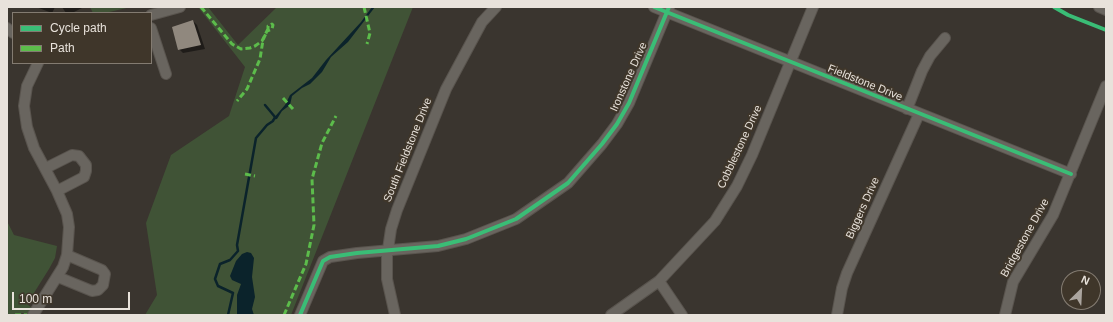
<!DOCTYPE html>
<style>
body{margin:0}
#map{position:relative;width:1113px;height:322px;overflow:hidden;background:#3a352f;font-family:Arial,sans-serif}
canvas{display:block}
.frame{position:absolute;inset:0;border:8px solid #e8e2db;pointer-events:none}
.legend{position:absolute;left:12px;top:12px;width:140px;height:52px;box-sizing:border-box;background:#3f362a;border:1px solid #837b71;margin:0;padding:5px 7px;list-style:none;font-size:12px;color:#e8e2db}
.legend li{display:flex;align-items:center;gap:8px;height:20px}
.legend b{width:20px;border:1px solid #837b71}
.north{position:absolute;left:1061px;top:270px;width:40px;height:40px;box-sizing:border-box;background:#3f362a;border:1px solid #837b71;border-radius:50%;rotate:24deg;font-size:11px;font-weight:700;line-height:16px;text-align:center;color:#e8e2db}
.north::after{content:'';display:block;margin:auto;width:14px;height:18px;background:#aba59f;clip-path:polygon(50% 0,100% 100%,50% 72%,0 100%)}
.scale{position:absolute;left:12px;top:292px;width:118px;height:18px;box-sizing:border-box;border:2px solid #e8e2db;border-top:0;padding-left:5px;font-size:12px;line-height:14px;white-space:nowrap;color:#e8e2db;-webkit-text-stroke:3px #3f362a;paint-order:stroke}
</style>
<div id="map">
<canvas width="1113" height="322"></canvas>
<div class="frame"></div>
<ul class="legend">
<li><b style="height:5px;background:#3abd76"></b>Cycle path</li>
<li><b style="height:5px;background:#5cbc4b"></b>Path</li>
</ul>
<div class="north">N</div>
<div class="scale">100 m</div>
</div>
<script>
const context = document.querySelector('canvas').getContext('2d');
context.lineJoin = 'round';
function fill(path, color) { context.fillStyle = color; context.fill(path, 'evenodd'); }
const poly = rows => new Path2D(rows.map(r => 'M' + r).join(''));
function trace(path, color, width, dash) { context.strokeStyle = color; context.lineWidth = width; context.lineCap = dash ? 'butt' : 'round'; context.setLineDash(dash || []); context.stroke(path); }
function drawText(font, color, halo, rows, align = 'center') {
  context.font = font + ' Arial,sans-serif'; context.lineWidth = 4; context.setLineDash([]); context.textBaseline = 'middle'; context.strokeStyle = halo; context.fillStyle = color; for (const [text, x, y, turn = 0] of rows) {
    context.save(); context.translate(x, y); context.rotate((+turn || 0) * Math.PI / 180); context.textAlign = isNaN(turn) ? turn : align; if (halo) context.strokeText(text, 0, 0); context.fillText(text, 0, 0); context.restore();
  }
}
const green = poly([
 [90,7,131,7,105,13,93,13],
 [198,7,208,7,238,45,277,7,413,7,291,315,145,315,157,295,146,223,171,155,229,116,245,67],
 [7,221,14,235,57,246,55,258,49,269,27,304,41,315,26,315,22,313,20,315,7,315]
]);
const water = poly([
 [372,7,375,7,348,42,331,57,322,72,310,84,302,88,292,96,290,105,282,111,277,119,272,120,285,105,290,95,312,78,326,60,361,22],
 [247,252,251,253,254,258,252,277,255,297,252,309,254,315,237,315,237,295,241,284,232,280,230,276,236,261,242,254]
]);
const shadow = poly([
 [36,7,55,7,52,13],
 [62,7,84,7,72,13,66,13],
 [193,21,197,25,205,49,183,53,179,49]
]);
const stream = poly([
 [228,315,233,293,218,286,215,279,220,264,230,260,238,251,237,245,256,138,267,125,273,121,275,117,265,105]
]);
const building = poly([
 [193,20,201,45,178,50,172,27]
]);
const minor = poly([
 [654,7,1071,174],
 [1099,7,1106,10],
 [151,15,180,7],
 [7,28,13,33],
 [151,28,166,74],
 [907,109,922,71,930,56,945,38],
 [46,168,72,155,79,156,86,165,86,171,84,177,57,191],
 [58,277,92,291,98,290,103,285,105,274,102,270,67,255],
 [659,281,682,315],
 [33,315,63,267,67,255,69,227,67,214,57,191,34,148,27,127,24,106,27,86,38,63],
 [300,315,323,261,330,257,357,253,438,246,466,239,516,219,568,183,602,144,617,124,629,103,669,7],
 [395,315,387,279,387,256,391,229,397,210,446,89,482,22,496,7],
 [611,315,659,281,715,221,737,186,752,155,813,7],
 [837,315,842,288,847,273,919,114],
 [1005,315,1013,282,1053,215,1106,86]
]);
const quiet = poly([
 [201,7,232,44,241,49,250,48,255,46,262,41,267,31,272,29,273,25,272,24,268,26,268,29,267,31,263,40,260,59,247,89,237,101],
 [364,7,370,33,367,44],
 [283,98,293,109],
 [245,174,255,176],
 [15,315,27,315],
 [284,315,306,264,314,225,312,179,322,143,336,116]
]);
const cycleway = poly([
 [654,7,1071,174],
 [1054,7,1068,15,1106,30],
 [300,315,323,261,330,257,357,253,438,246,466,239,516,219,568,183,602,144,617,124,629,103,669,7]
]);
const streetNames = [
 ["Ironstone Drive",629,77,-66],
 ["Fieldstone Drive",865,83,22],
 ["Cobblestone Drive",740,147,-65],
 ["South Fieldstone Drive",408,150,-68],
 ["Biggers Drive",863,208,-66],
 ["Bridgestone Drive",1025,238,-61]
];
fill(green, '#405336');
fill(water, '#0b232b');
fill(shadow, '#0007');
trace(stream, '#0b232b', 2.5);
fill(building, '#90887e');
trace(minor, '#59544e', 12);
trace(minor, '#69655f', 10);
trace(quiet, '#5cbc4b', 3, [6, 3]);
trace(cycleway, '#3abd76', 4);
drawText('11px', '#e8e2db', '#3f362a', streetNames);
</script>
